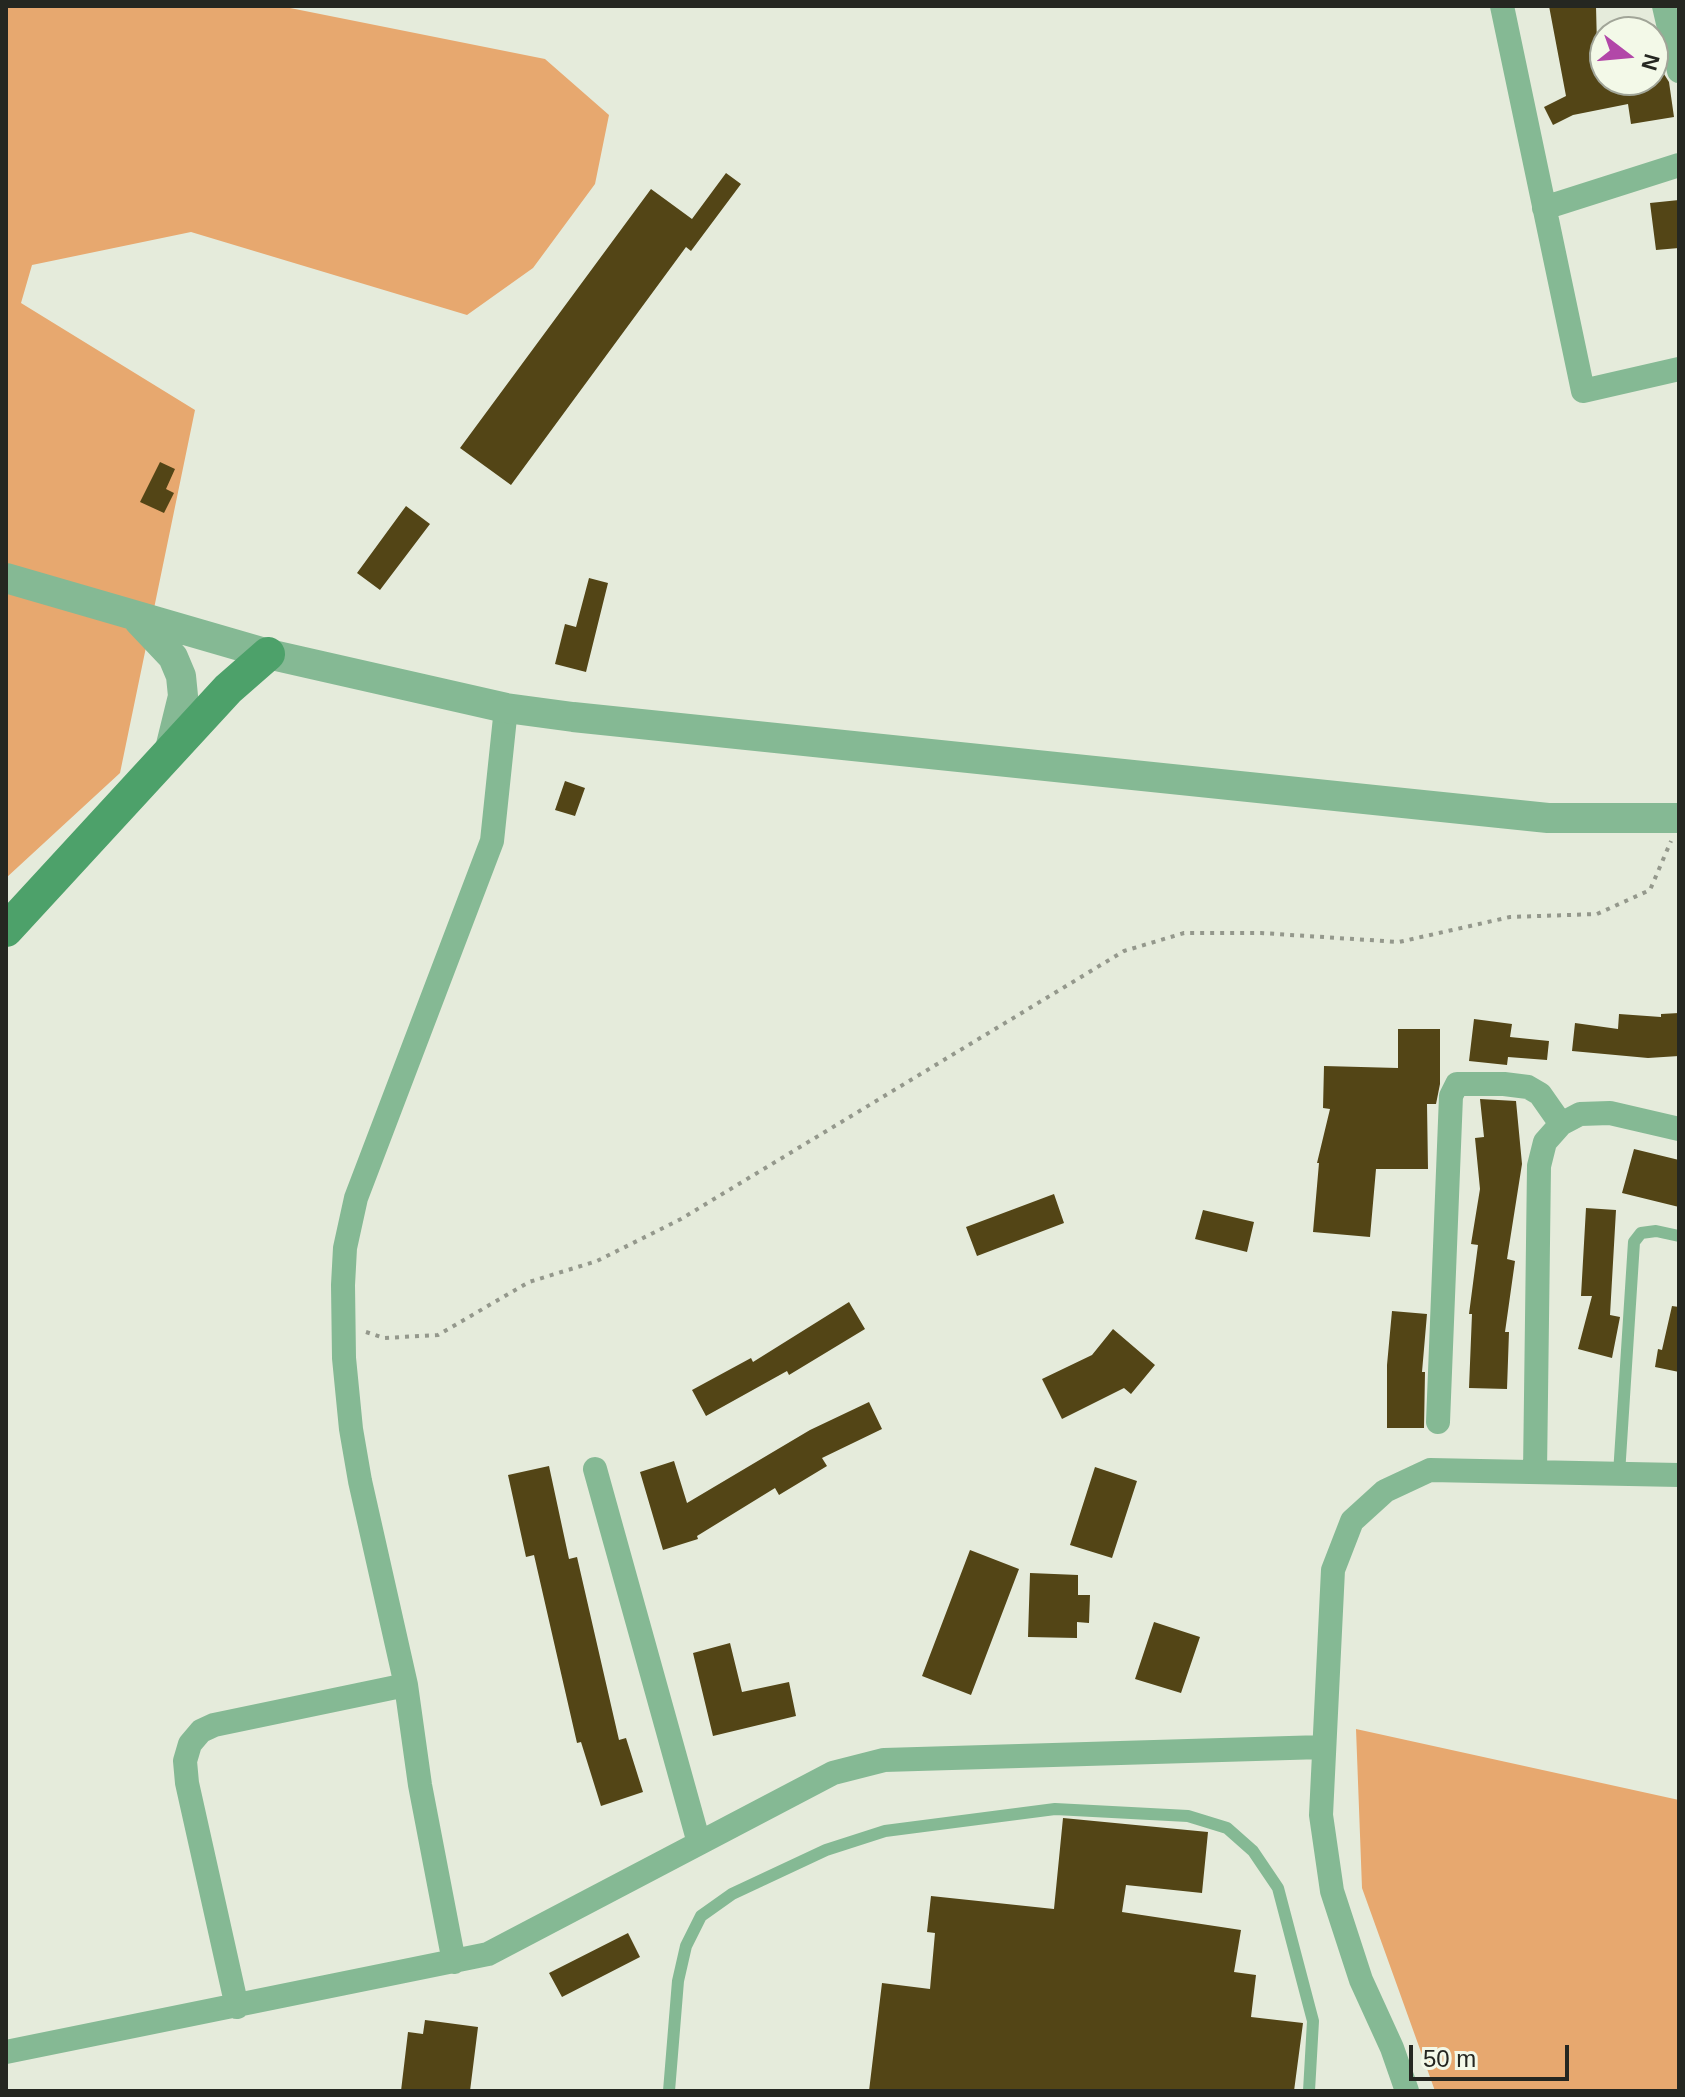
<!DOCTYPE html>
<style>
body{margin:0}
#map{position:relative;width:1685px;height:2097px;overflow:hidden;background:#e5ebdb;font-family:Arial,sans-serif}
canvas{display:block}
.frame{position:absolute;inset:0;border:8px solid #252721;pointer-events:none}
.north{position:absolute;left:1589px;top:16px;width:80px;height:80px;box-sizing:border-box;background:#f3f9e8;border:2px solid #a1a598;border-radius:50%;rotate:106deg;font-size:22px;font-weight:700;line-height:32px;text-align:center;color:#252721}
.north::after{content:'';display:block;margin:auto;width:28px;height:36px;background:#b247a8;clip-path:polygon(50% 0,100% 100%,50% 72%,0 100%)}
.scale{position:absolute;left:1409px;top:2045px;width:160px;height:36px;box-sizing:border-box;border:4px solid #252721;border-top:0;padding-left:10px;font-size:24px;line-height:28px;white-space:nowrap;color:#252721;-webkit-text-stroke:6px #f3f9e8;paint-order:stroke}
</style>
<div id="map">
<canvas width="1685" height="2097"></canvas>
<div class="frame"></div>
<div class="north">N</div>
<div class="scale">50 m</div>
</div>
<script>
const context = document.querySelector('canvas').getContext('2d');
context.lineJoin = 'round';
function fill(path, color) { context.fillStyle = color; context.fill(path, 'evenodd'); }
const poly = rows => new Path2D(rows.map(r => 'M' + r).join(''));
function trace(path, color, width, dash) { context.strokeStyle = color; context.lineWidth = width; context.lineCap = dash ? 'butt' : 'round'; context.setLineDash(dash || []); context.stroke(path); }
const green = poly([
 [6,6,280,6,545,59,609,115,595,184,533,268,467,315,191,232,32,265,21,303,195,410,120,773,6,878],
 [1356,1729,1679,1800,1679,2091,1435,2091,1362,1888]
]);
const building = poly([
 [1549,6,1596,6,1597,46,1604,80,1653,80,1653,42,1657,42,1664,74,1669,82,1674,117,1631,124,1628,104,1573,115,1553,125,1544,107,1566,96],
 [726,173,741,184,691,251,686,247,511,485,460,448,651,189,692,219],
 [1679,200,1679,248,1656,250,1650,203],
 [160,462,175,469,166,489,174,493,164,513,140,502],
 [406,506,430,524,380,590,357,573],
 [589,578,608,583,586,672,555,664,565,624,576,627],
 [565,781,585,788,575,816,555,810],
 [1679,1013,1679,1056,1648,1058,1572,1051,1575,1023,1618,1029,1619,1014,1661,1017,1661,1014],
 [1474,1019,1512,1024,1510,1037,1549,1041,1547,1060,1508,1057,1507,1065,1469,1061],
 [1398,1029,1440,1029,1440,1084,1436,1104,1427,1104,1428,1169,1376,1169,1370,1237,1313,1232,1319,1163,1317,1163,1330,1109,1323,1108,1324,1066,1398,1068],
 [1480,1099,1516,1101,1522,1164,1507,1259,1515,1261,1505,1332,1509,1332,1507,1389,1469,1388,1472,1314,1469,1314,1478,1245,1471,1244,1480,1189,1475,1138,1484,1137],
 [1634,1149,1679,1160,1679,1207,1622,1193],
 [1054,1194,1064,1223,977,1256,966,1227],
 [1586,1208,1616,1210,1610,1315,1620,1317,1612,1358,1578,1349,1592,1296,1581,1296],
 [1203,1210,1254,1222,1247,1252,1195,1239],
 [849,1302,865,1329,789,1375,787,1371,706,1416,692,1390,751,1358,753,1362],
 [1672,1306,1679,1307,1679,1372,1655,1367,1658,1349,1662,1350],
 [1392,1311,1427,1314,1422,1372,1425,1372,1424,1428,1387,1428,1387,1365],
 [1113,1329,1155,1365,1131,1394,1124,1388,1062,1419,1042,1379,1092,1355],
 [869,1402,882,1429,822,1458,827,1466,779,1495,775,1488,697,1536,698,1539,663,1550,640,1472,674,1461,687,1503,810,1430],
 [549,1466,569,1559,577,1557,619,1740,626,1738,643,1792,601,1806,581,1742,577,1743,534,1555,526,1557,508,1475],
 [1095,1467,1137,1481,1112,1558,1070,1545],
 [970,1550,1019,1569,971,1695,922,1676],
 [1030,1573,1078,1575,1078,1595,1090,1595,1089,1623,1077,1622,1077,1638,1028,1637],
 [1154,1622,1200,1637,1181,1693,1135,1679],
 [730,1643,742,1692,789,1682,796,1716,713,1736,693,1653],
 [1063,1818,1208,1832,1202,1893,1126,1885,1122,1912,1241,1930,1234,1972,1256,1975,1251,2017,1303,2023,1294,2091,869,2091,882,1983,930,1989,935,1933,927,1932,931,1896,1054,1909],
 [628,1933,640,1957,562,1997,549,1973],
 [425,2020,478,2027,470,2091,401,2091,408,2032,423,2034]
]);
const path = poly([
 [366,1332,384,1338,438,1335,529,1282,597,1261,681,1219,1124,951,1184,933,1261,933,1399,942,1510,917,1597,914,1650,890,1671,841]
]);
const service = poly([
 [1619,1474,1634,1242,1641,1233,1656,1231,1679,1236],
 [669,2091,678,1981,686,1946,701,1916,732,1894,826,1850,885,1831,1055,1809,1188,1816,1227,1828,1253,1851,1278,1888,1313,2021,1309,2091]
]);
const minor = poly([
 [1502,6,1583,391,1679,369],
 [1664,6,1679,71],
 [1544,208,1679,165],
 [1438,1422,1451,1096,1457,1084,1504,1084,1528,1087,1540,1094,1561,1124],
 [595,1469,699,1843],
 [1535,1472,1539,1166,1545,1142,1561,1124,1580,1114,1610,1113,1679,1129],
 [454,1962,420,1785,406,1685,360,1481,351,1429,344,1358,343,1285,345,1248,356,1198,492,841,506,708],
 [237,2007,187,1783,185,1761,190,1744,201,1731,214,1725,406,1685],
 [6,2052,488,1954,833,1773,884,1760,1323,1747],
 [1407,2091,1392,2048,1361,1980,1332,1891,1321,1815,1333,1570,1352,1521,1385,1491,1430,1470,1679,1475]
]);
const tertiary = poly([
 [6,578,268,654,506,708,573,717,1548,818,1679,818],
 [139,621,173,657,181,676,183,696,169,753]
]);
const secondary = poly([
 [6,930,228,689,268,654]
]);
fill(green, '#e7a86f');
fill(building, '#534516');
trace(path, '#94988c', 4, [4, 6]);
trace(service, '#85b994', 12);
trace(minor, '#85b994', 24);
trace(tertiary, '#85b994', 30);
trace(secondary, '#4da16a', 34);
</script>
